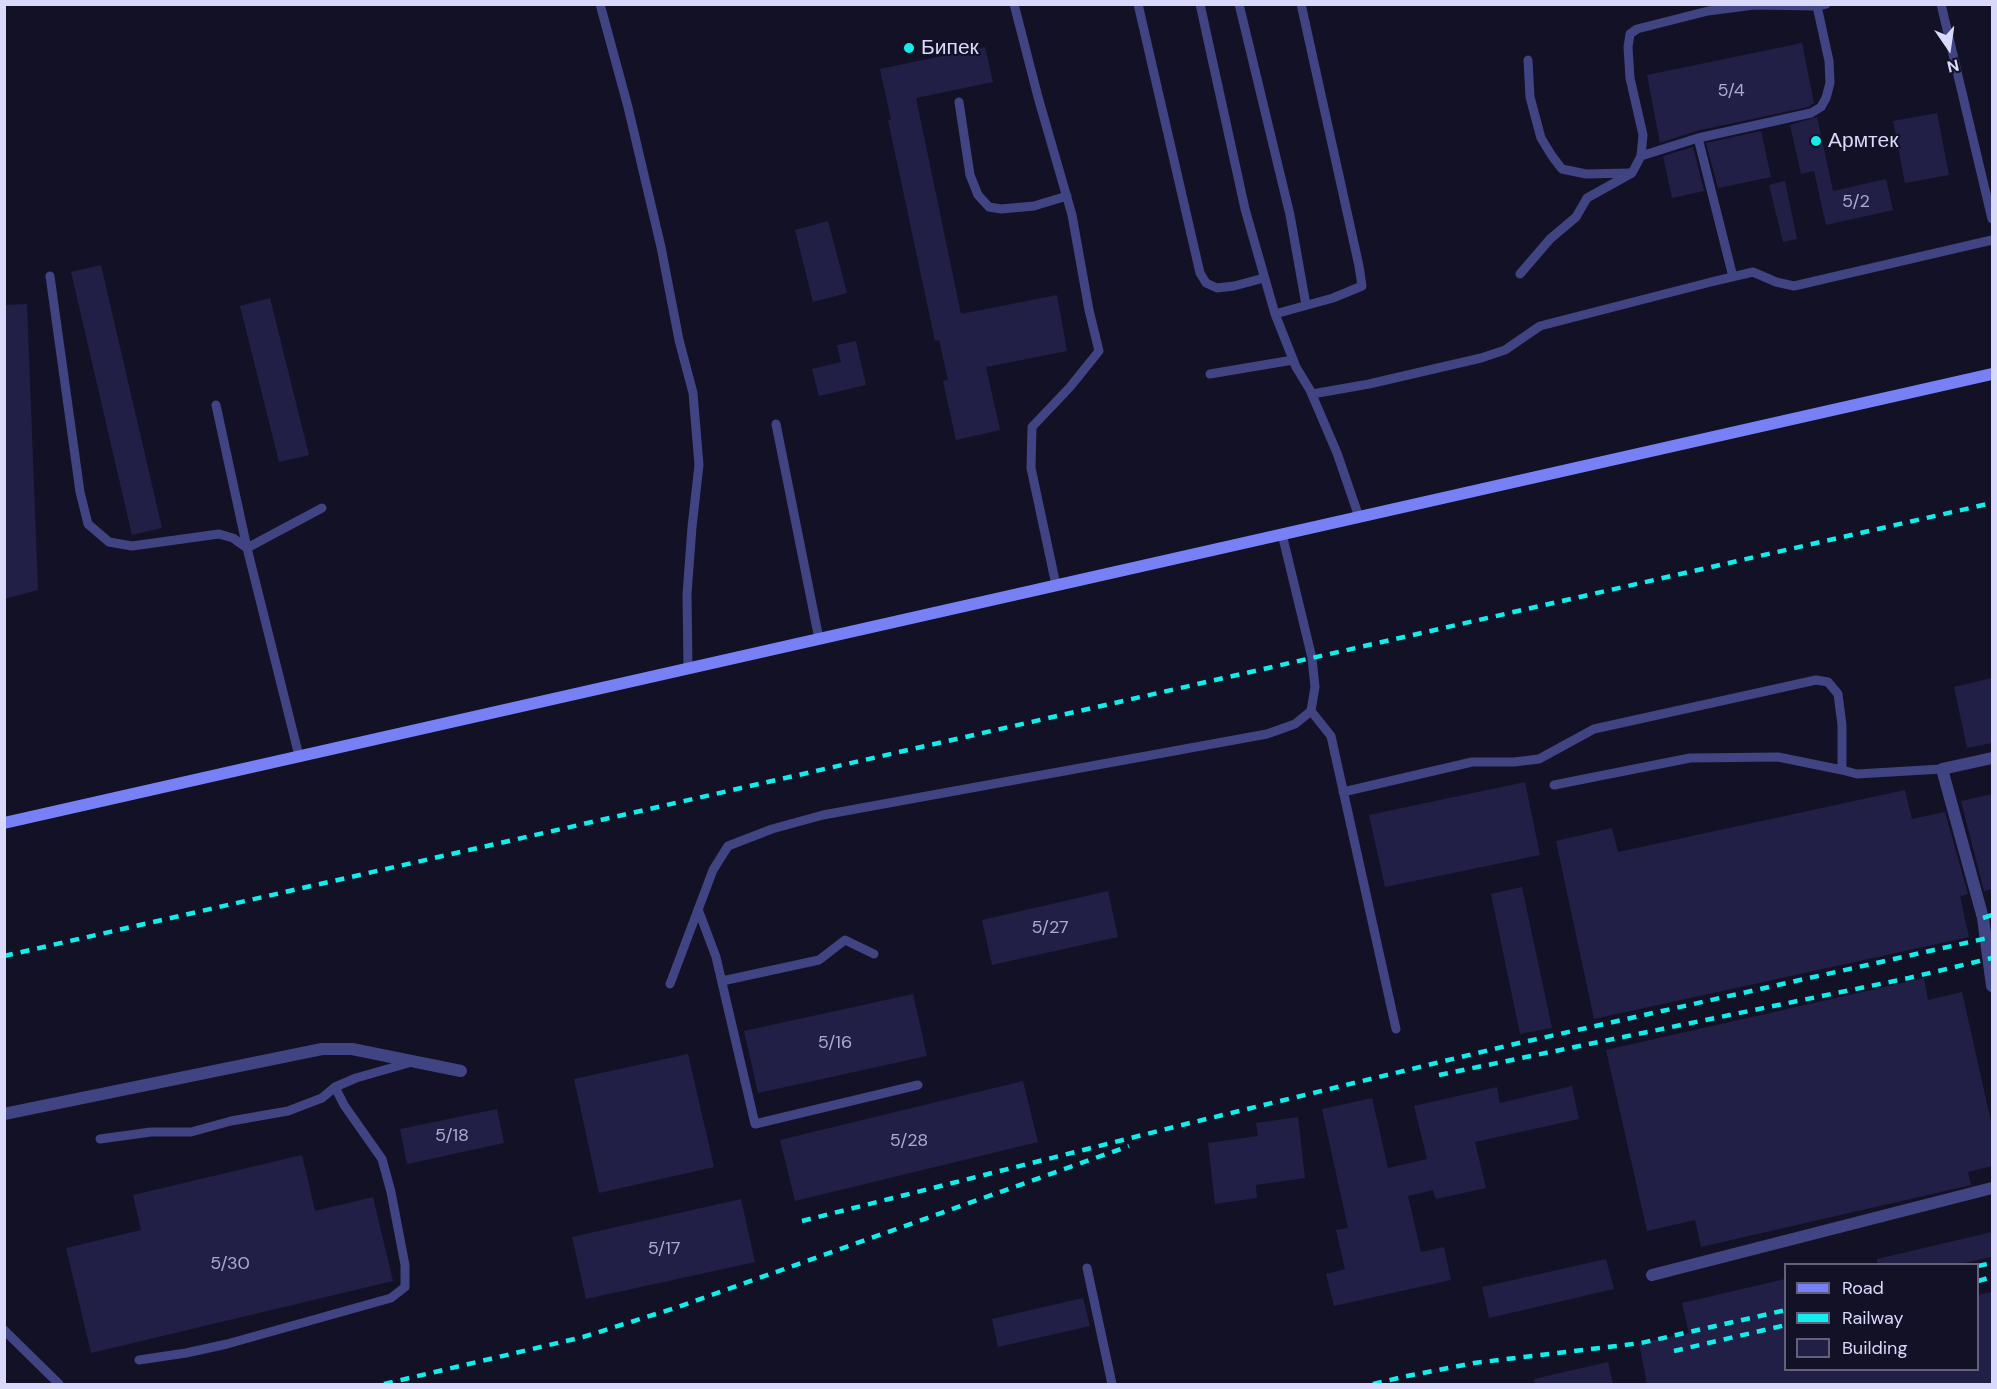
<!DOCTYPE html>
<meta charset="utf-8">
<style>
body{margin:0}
#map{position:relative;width:1997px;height:1389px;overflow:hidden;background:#131126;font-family:"DM Sans",sans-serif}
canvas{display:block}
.frame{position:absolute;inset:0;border:6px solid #d9d9fc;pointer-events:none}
.legend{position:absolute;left:1784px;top:1263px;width:195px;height:108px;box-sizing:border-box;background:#131126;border:2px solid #62617c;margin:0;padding:8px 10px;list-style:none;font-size:18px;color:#d9d9fc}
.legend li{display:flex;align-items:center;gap:12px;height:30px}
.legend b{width:30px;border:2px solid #62617c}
.north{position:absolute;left:1919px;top:18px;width:60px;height:60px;-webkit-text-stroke:4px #131126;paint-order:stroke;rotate:167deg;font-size:16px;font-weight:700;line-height:24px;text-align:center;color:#d9d9fc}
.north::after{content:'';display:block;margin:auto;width:21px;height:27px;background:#d9d9fc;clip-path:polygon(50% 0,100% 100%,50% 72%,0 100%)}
</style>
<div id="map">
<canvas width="1997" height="1389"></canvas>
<div class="frame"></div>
<ul class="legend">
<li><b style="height:8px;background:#7781f5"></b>Road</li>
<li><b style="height:8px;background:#13eeed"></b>Railway</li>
<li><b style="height:16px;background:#221f46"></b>Building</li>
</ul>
<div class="north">N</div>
</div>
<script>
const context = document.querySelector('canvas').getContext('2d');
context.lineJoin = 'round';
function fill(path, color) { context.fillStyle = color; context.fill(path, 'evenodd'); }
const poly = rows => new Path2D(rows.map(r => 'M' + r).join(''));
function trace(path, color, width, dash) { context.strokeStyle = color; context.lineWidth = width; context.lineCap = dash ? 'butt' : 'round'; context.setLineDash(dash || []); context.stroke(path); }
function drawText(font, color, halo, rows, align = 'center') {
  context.font = font + ' "DM Sans",sans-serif'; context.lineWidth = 4.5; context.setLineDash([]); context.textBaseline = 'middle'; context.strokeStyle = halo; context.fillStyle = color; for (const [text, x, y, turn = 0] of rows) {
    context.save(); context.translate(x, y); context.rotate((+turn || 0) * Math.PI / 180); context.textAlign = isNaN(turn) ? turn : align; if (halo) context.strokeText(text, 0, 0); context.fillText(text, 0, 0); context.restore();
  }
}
const building = poly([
 [1802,43,1814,103,1808,107,1696,131,1660,143,1647,75],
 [985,47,993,82,916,98,961,314,1057,295,1067,351,986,367,1000,430,956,440,943,381,948,380,939,340,935,341,888,120,891,120,880,69],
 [1937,113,1949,175,1905,183,1893,121],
 [1817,117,1833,191,1886,179,1893,210,1826,225,1814,171,1801,174,1790,125],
 [1761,131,1771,177,1718,188,1706,143],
 [1693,147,1704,191,1672,198,1663,156],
 [1785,181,1797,239,1783,242,1769,185],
 [828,221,847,293,813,302,795,230],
 [101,265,162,528,132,535,71,272],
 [270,298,309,455,279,462,240,306],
 [27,304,38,590,4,599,4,305],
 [856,341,866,385,819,396,812,369,841,362,837,345],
 [1992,678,1992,743,1967,748,1954,687],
 [1525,782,1540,855,1385,887,1369,815],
 [1905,790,1912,819,1945,812,1968,894,1960,896,1969,937,1594,1019,1556,841,1612,828,1618,852],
 [1992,794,1992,889,1984,891,1961,801],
 [1522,887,1552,1028,1520,1034,1491,894],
 [1108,891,1118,937,992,965,982,920],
 [1924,978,1928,1000,1962,992,1992,1126,1992,1166,1968,1172,1971,1185,1701,1247,1695,1220,1647,1231,1606,1050],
 [913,994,927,1056,758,1093,744,1031],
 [688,1054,714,1167,599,1193,574,1079],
 [1023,1081,1038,1142,795,1201,780,1140],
 [1572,1086,1579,1119,1475,1142,1486,1188,1436,1199,1433,1190,1408,1196,1421,1252,1444,1247,1451,1280,1334,1306,1326,1274,1345,1269,1336,1230,1348,1228,1322,1109,1372,1098,1388,1168,1427,1159,1414,1106,1497,1087,1500,1103],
 [497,1109,504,1143,407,1164,400,1129],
 [1298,1117,1305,1178,1256,1185,1257,1198,1215,1204,1208,1143,1258,1136,1256,1123],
 [302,1155,315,1211,373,1197,393,1281,91,1353,66,1248,141,1230,133,1195],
 [741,1199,755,1262,586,1299,572,1237],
 [1992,1232,1992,1257,1959,1264,1877,1264,1877,1259],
 [1606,1259,1614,1289,1489,1318,1482,1287],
 [1785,1279,1785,1370,1977,1370,1977,1295,1992,1292,1992,1384,1647,1384,1639,1343,1689,1333,1682,1303],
 [1083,1298,1090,1326,998,1347,992,1319],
 [1608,1362,1613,1384,1535,1384,1534,1379]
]);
const service = poly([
 [600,4,628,107,661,247,679,340,693,393,699,465,692,527,687,594,688,669],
 [1014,4,1038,97,1072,215,1089,310,1099,351,1070,387,1032,427,1031,468,1056,585],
 [1138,4,1200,273,1206,283,1217,288,1234,286,1264,278],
 [1200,4,1245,209,1275,314,1296,367,1310,390,1337,453,1359,517],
 [1239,4,1290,215,1306,305],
 [1941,4,1992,219],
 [1528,60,1530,97,1541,138,1552,156,1562,169,1586,174,1629,173],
 [959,102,970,175,978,195,989,207,1001,209,1034,206,1067,196],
 [1698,138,1733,277],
 [1641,156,1698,138,1811,113,1821,107,1826,98,1830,83,1829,61,1817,6],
 [1520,274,1550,239,1576,217,1587,198,1632,173,1641,156,1643,135,1630,78,1628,47,1630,34,1637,29,1708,11,1754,5,1817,6,1826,4],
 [50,276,80,492,88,524,109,542,132,546,219,534,233,538,247,548,216,405],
 [1275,314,1333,298,1362,286,1359,266,1301,4],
 [1210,374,1293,360],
 [1312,394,1369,384,1481,358,1505,350,1540,326,1711,282,1753,272,1776,282,1794,286,1992,240],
 [776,424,819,639],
 [1311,711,1331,736,1396,1029],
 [299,756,247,548,322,508],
 [1554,785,1690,758,1778,757,1842,770,1857,774,1942,769],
 [1343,792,1472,762,1514,762,1539,759,1594,729,1816,680,1828,682,1838,694,1842,725,1842,770],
 [698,909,716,957,755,1124,918,1085],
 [722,981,819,960,845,940,874,954],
 [670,984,713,870,728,846,772,829,823,815,1267,734,1295,724,1311,711,1315,687,1312,658,1282,534],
 [100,1139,151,1132,191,1132,231,1121,288,1111,322,1098,335,1087,356,1078,412,1062],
 [1087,1268,1112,1384],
 [4,1330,59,1384],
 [139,1360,186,1353,227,1344,391,1298,405,1287,405,1265,391,1192,382,1159,344,1105,335,1087]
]);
const minor = poly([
 [1992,758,1942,769,1983,918,1992,986],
 [4,1114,322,1049,352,1049,461,1071],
 [1652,1275,1992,1188]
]);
const secondary = poly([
 [4,823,1992,374]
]);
const rail = poly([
 [1983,918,1992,915],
 [4,956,1992,503],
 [1439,1075,1909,978,1992,958],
 [802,1221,1194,1122,1506,1046,1992,937],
 [1978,1266,1992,1263],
 [1978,1281,1992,1277],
 [1674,1351,1786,1325],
 [384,1384,583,1337,675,1308,1129,1146],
 [1373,1384,1407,1376,1474,1363,1641,1343,1786,1310]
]);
const markers = [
 [909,48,6,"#13eeed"],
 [1816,141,6,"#13eeed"]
];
const numberNames = [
 ["5/4",1731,91],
 ["5/2",1856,202],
 ["5/27",1050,928],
 ["5/16",835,1043],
 ["5/18",452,1136],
 ["5/28",909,1141],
 ["5/17",664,1249],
 ["5/30",230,1264]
];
const poiNames = [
 ["Бипек",921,48],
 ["Армтек",1828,141]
];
fill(building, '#221f46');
trace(service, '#404482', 9);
trace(minor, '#404482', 12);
trace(secondary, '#7781f5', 12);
trace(rail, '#13eeed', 4.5, [9, 8]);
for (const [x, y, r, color] of markers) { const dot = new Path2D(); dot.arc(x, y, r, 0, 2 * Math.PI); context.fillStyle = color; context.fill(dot); trace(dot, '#131126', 2); }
drawText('18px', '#abaace', null, numberNames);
drawText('21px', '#d9d9fc', '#131126', poiNames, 'left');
</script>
